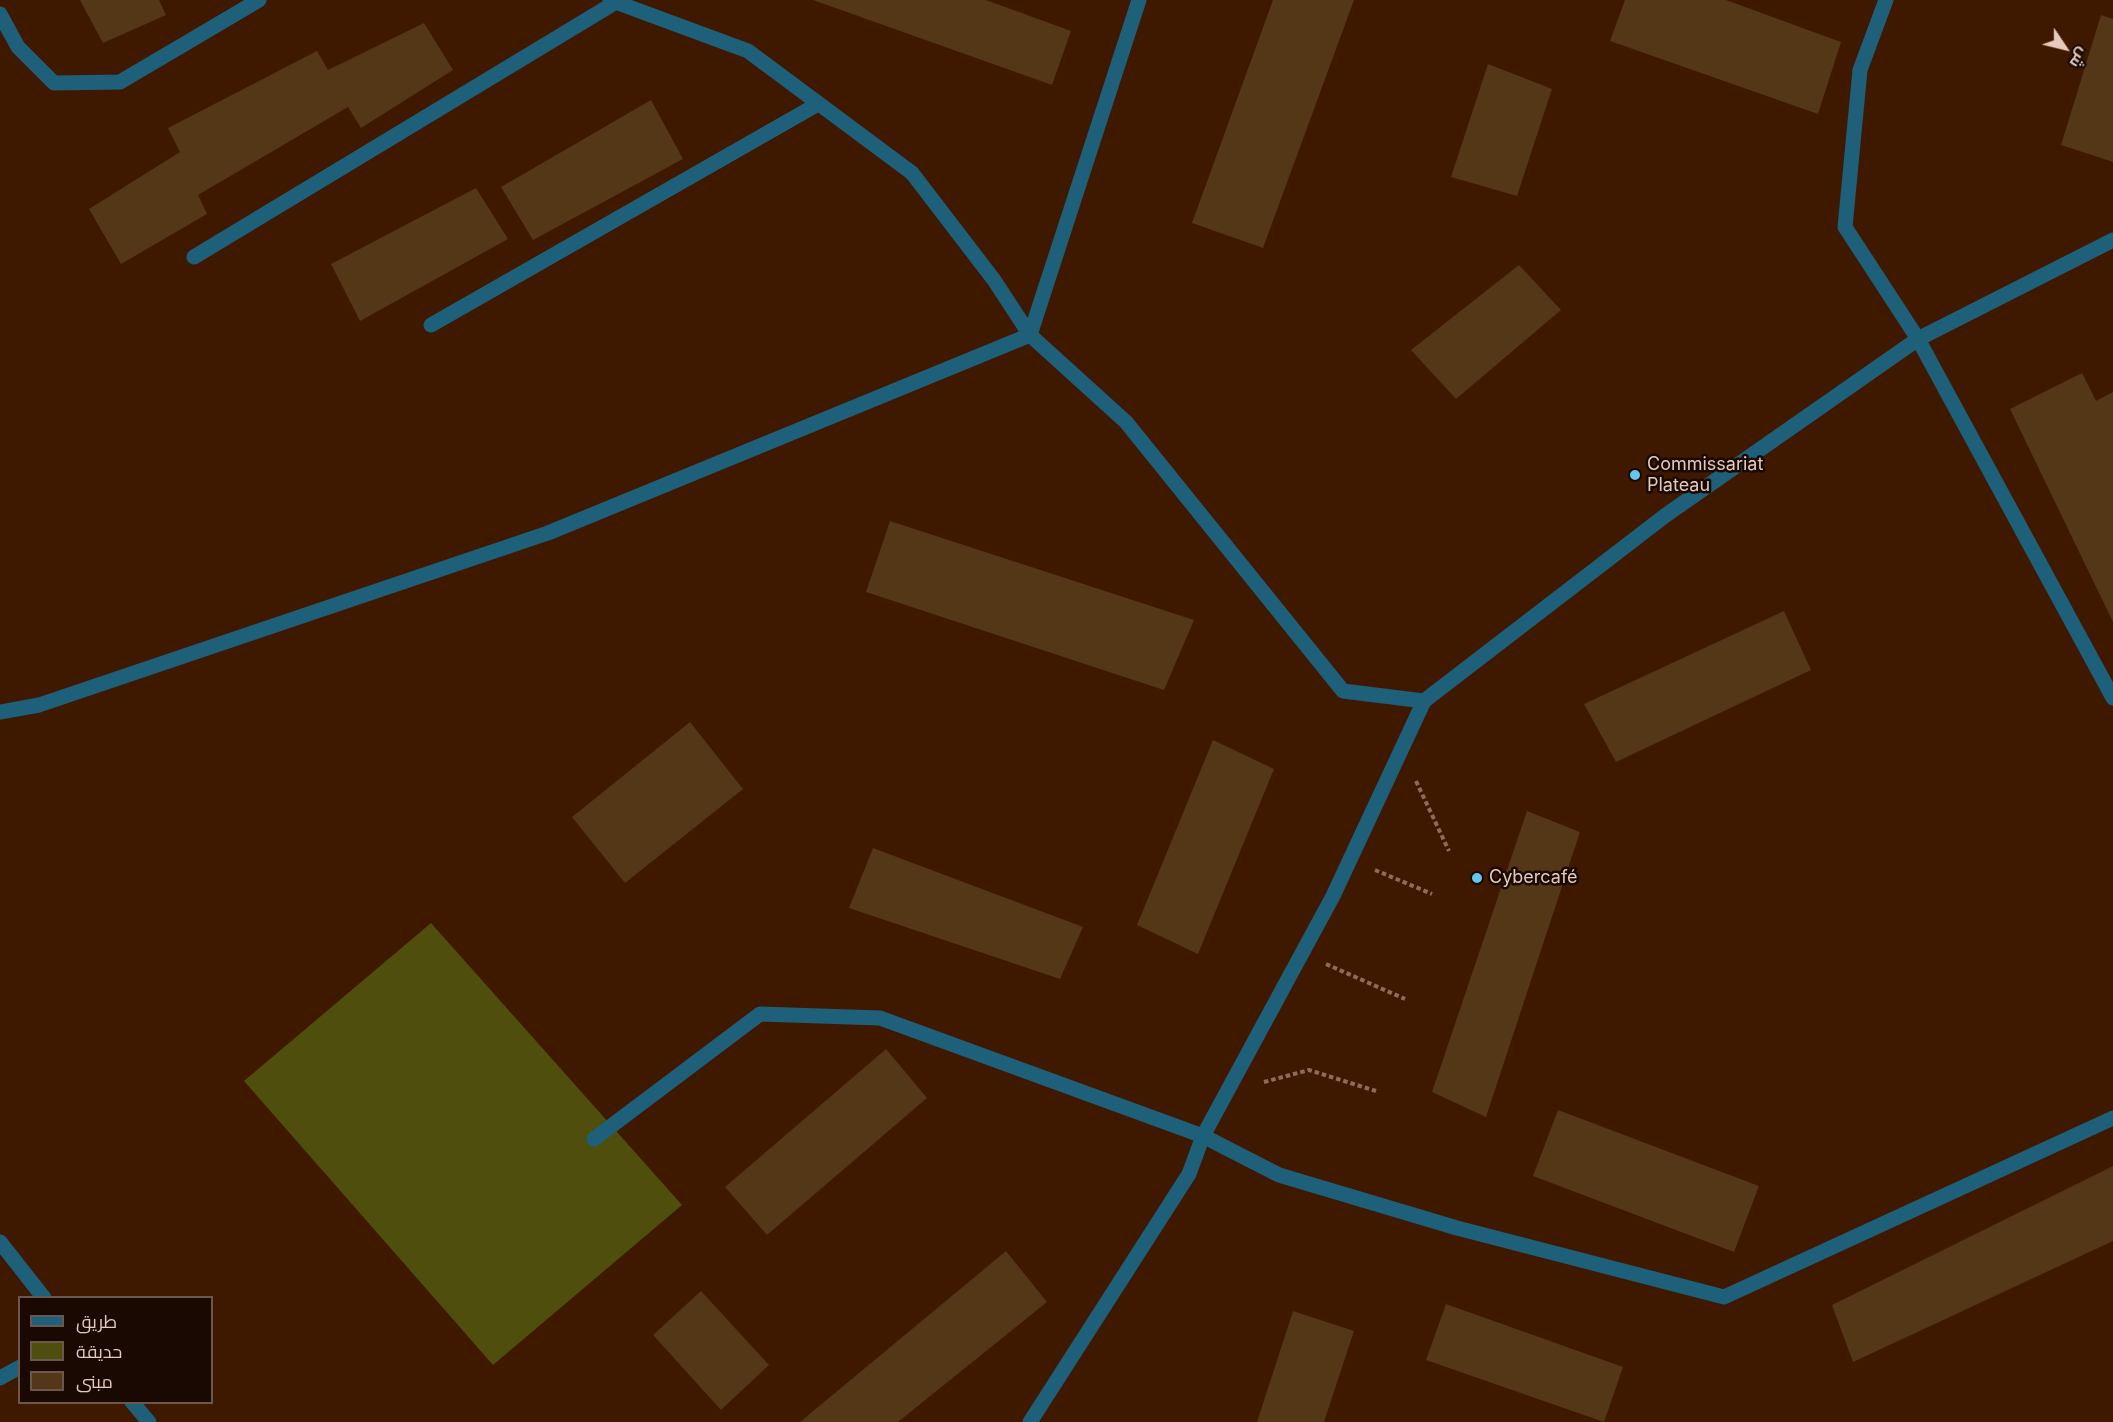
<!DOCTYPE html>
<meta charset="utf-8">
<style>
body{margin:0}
#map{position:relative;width:2113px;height:1422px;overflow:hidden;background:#3f1800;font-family:Inter,Cairo,sans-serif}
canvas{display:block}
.legend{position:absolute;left:18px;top:1296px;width:195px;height:108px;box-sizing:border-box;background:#1a0902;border:2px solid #6b574d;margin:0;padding:8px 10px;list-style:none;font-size:18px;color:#e5cbbd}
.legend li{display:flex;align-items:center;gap:12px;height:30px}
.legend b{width:30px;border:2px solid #6b574d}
.north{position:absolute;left:2035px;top:18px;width:60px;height:60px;-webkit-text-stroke:4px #1a0902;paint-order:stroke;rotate:125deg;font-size:16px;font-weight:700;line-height:24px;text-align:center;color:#e5cbbd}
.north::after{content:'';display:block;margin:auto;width:21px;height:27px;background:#e5cbbd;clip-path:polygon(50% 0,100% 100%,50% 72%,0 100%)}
</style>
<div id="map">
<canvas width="2113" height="1422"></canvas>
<ul class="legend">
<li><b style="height:8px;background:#1e5f79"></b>طريق</li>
<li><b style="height:16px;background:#4f4e0c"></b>حديقة</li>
<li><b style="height:16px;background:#533717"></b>مبنى</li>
</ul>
<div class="north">ش</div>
</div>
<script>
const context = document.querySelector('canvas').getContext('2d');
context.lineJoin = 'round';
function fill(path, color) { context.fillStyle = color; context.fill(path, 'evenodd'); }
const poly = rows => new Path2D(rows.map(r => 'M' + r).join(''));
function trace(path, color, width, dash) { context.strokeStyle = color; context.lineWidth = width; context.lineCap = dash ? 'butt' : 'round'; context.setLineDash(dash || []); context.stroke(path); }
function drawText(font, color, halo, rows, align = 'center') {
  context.font = font + ' Inter,sans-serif'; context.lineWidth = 5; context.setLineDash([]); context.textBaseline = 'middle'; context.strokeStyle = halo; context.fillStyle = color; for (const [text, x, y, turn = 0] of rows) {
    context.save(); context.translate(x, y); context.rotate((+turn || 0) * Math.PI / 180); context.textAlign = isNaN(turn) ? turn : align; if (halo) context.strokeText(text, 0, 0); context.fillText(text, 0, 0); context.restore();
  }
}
const green = poly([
 [431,923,682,1205,493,1365,244,1081]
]);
const building = poly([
 [80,0,159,0,166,15,103,43],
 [813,0,986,0,1071,31,1052,85],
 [1273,0,1354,0,1263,248,1192,223],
 [1625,0,1726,0,1841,42,1818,114,1610,41],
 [2101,15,2113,19,2113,162,2061,145],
 [424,23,453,70,361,128,348,107,198,195,207,214,121,264,89,209,180,152,168,128,317,51,328,70],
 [1488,64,1552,89,1517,196,1451,177],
 [651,100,683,159,533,240,501,187],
 [476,188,508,239,360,321,331,264],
 [1519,265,1561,310,1456,399,1411,350],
 [2082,373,2096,401,2113,392,2113,622,2010,409],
 [890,521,1194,620,1164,690,866,592],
 [1784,611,1811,670,1616,762,1584,704],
 [690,722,743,789,625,883,572,817],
 [1213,740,1274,769,1198,954,1137,925],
 [1527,811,1580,832,1486,1117,1432,1092],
 [873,848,1083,927,1060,979,849,908],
 [886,1049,927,1098,767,1235,725,1187],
 [1558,1110,1759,1186,1734,1252,1533,1176],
 [2113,1166,2113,1241,1853,1362,1832,1305],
 [1006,1251,1047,1302,898,1422,800,1422],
 [701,1291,769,1365,721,1410,653,1335],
 [1446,1304,1623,1367,1604,1422,1426,1360],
 [1293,1311,1354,1331,1324,1422,1257,1422]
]);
const path = poly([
 [1416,781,1449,851],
 [1375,870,1432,894],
 [1326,964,1405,999],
 [1264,1082,1309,1070,1376,1091]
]);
const street = poly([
 [610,0,748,51,912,173,994,280,1030,335,1139,0],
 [1886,0,1860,70,1845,227,1918,339,2113,698],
 [0,14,18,47,54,83,120,82,259,0],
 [194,257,616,2],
 [431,325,818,104],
 [0,712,39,705,548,533,1030,335,1126,422,1343,691,1424,701],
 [594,1139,760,1014,880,1018,1203,1136,1279,1175,1457,1228,1724,1297,2113,1118],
 [0,1242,44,1298],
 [0,1378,20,1367],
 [132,1402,149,1422],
 [1030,1422,1189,1174,1203,1136,1333,896,1424,701,1666,515,1918,339,2113,240]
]);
const markers = [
 [1635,475,6,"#64c5ee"],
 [1477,878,6,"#64c5ee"]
];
const poiNames = [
 ["Commissariat",1647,465],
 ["Plateau",1647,486],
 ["Cybercafé",1489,878]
];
fill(green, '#4f4e0c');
fill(building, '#533717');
trace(path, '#8d6c59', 4, [4.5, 3]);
trace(street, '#1e5f79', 15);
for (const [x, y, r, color] of markers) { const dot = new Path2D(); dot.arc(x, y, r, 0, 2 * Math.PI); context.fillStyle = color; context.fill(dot); trace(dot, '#1a0902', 2); }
drawText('18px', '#e5cbbd', '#1a0902', poiNames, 'left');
</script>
